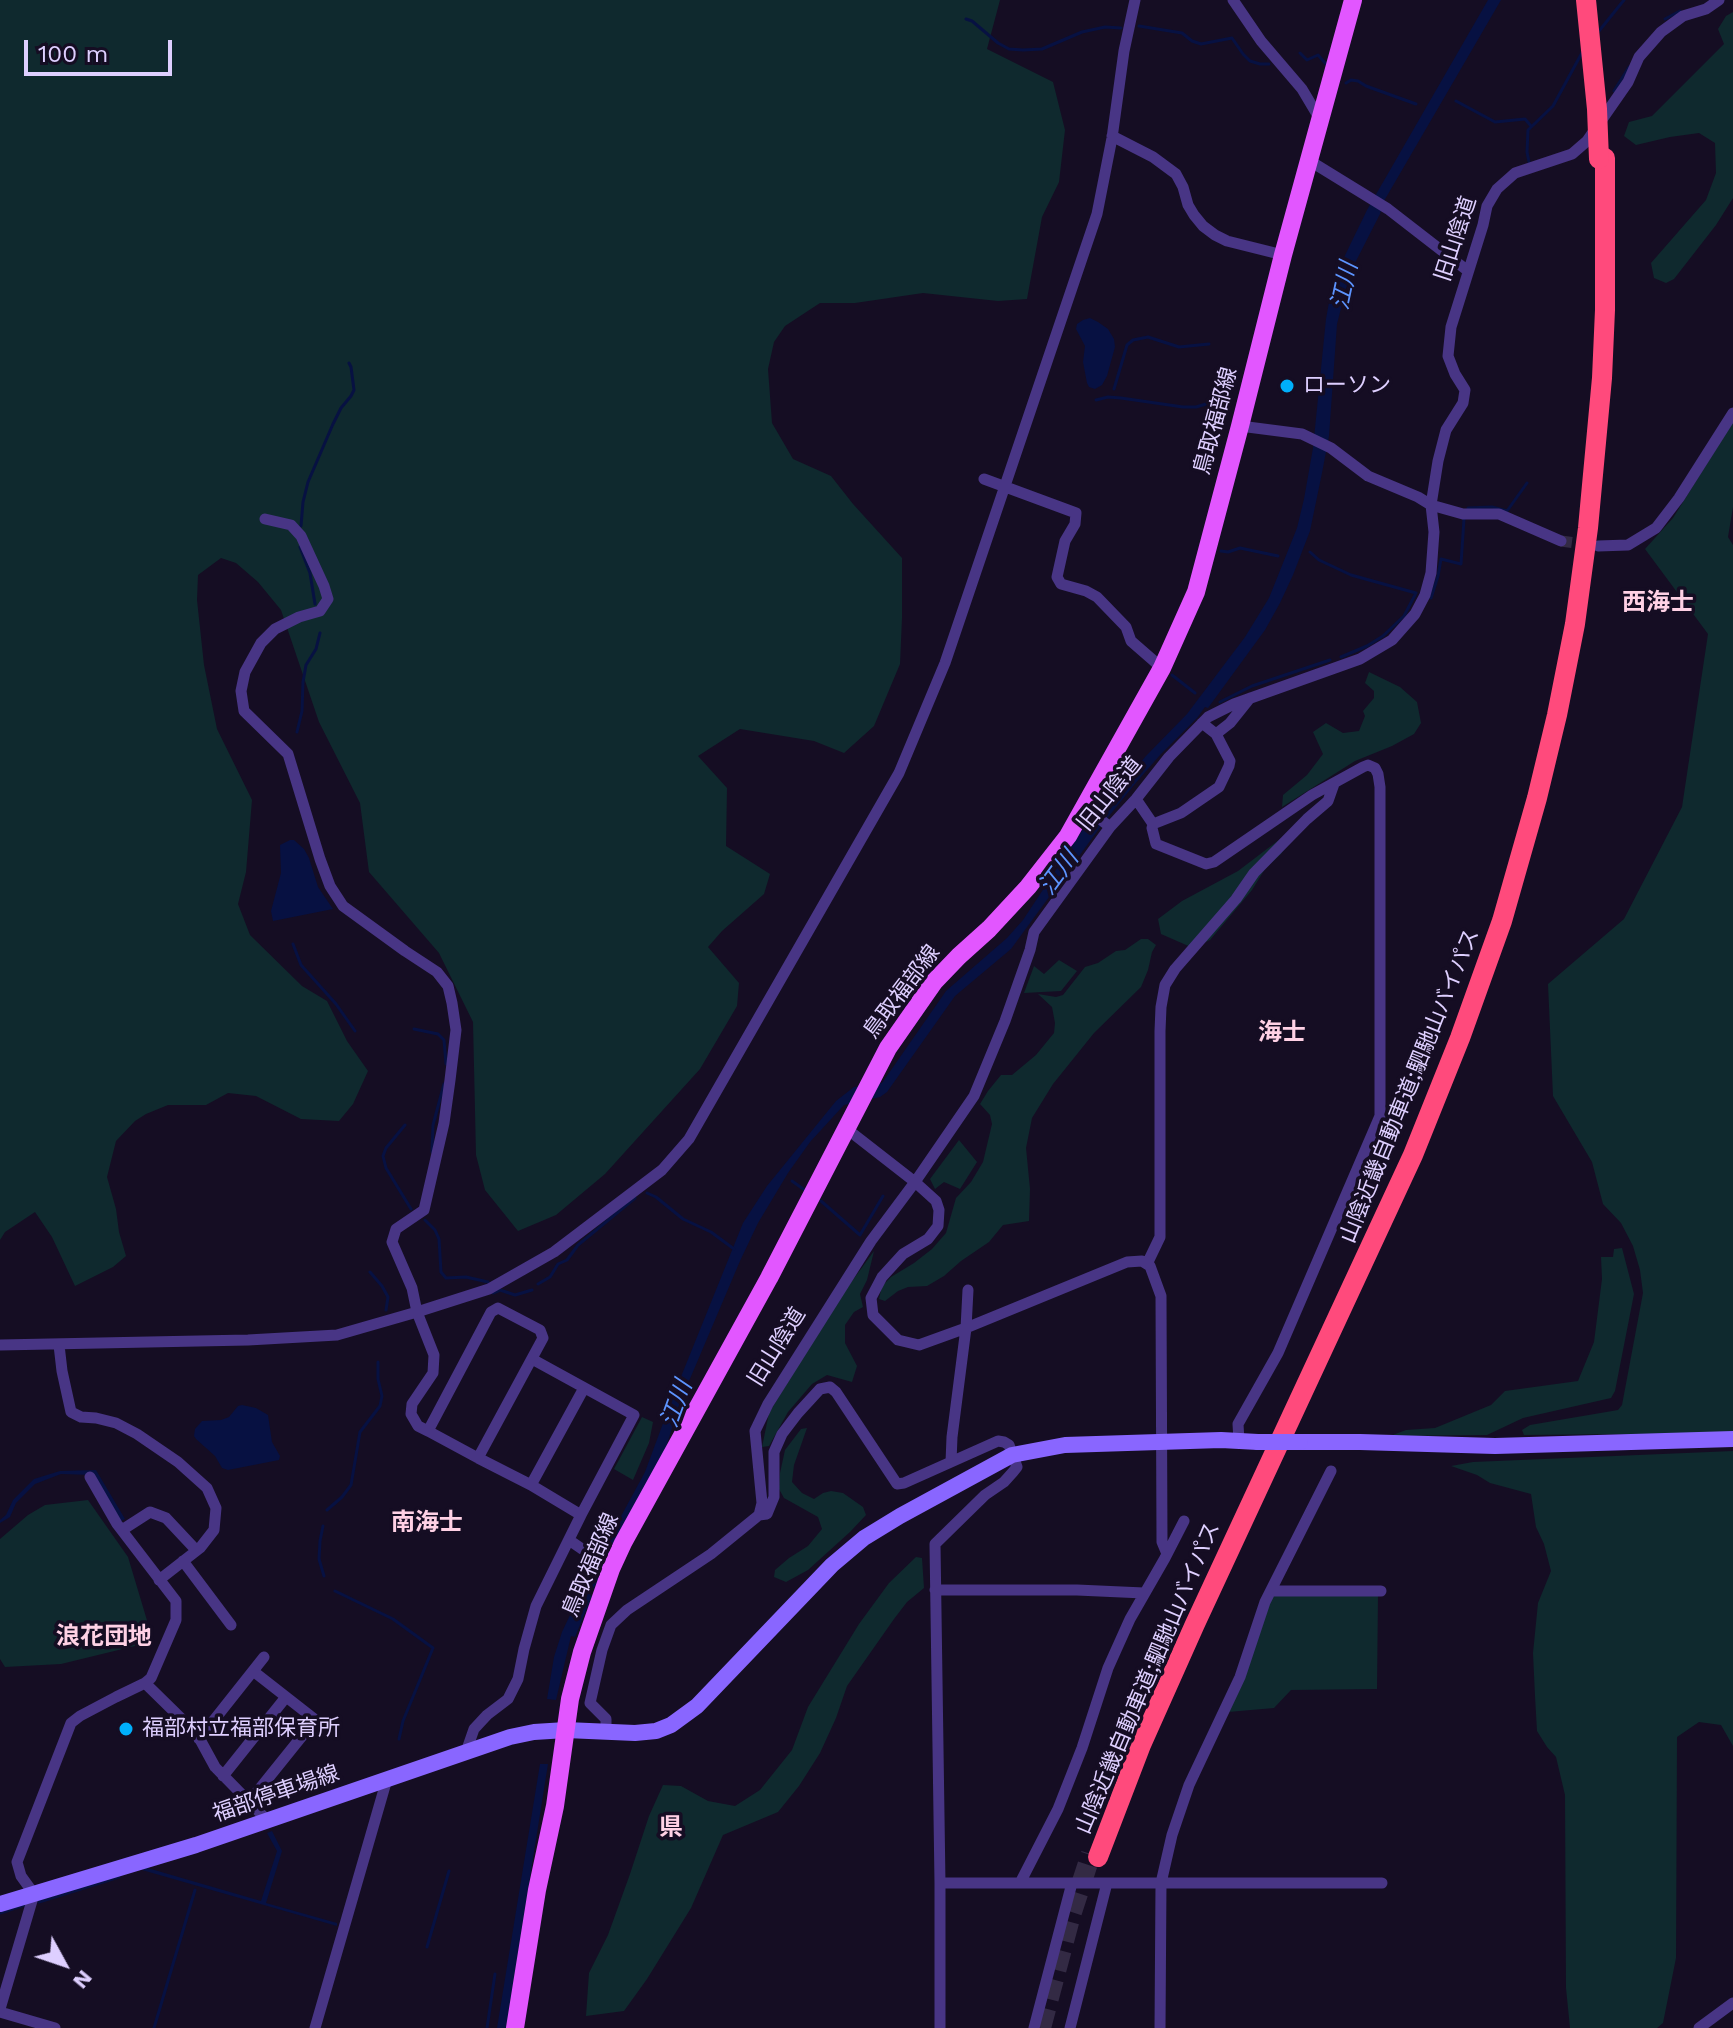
<!DOCTYPE html>
<meta charset="utf-8">
<style>
body{margin:0}
#map{position:relative;width:1733px;height:2028px;overflow:hidden;background:#150d23;font-family:"Work Sans",sans-serif}
canvas{display:block}
.north{position:absolute;left:24px;top:1924px;width:80px;height:80px;-webkit-text-stroke:6px #150d23;paint-order:stroke;rotate:130deg;font-size:22px;font-weight:700;line-height:32px;text-align:center;color:#decfff}
.north::after{content:'';display:block;margin:auto;width:28px;height:36px;background:#decfff;clip-path:polygon(50% 0,100% 100%,50% 72%,0 100%)}
.scale{position:absolute;left:24px;top:40px;width:148px;height:36px;box-sizing:border-box;border:4px solid #decfff;border-top:0;padding-left:10px;font-size:24px;line-height:28px;white-space:nowrap;color:#decfff;-webkit-text-stroke:6px #150d23;paint-order:stroke}
</style>
<div id="map">
<canvas width="1733" height="2028"></canvas>
<div class="north">N</div>
<div class="scale">100 m</div>
</div>
<script>
const context = document.querySelector('canvas').getContext('2d');
context.lineJoin = 'round';
function fill(path, color) { context.fillStyle = color; context.fill(path, 'evenodd'); }
const poly = rows => new Path2D(rows.map(r => 'M' + r).join(''));
function trace(path, color, width, dash) { context.strokeStyle = color; context.lineWidth = width; context.lineCap = dash ? 'butt' : 'round'; context.setLineDash(dash || []); context.stroke(path); }
function drawText(font, color, halo, rows, align = 'center') {
  context.font = font + ' "Work Sans","Noto Sans JP",sans-serif'; context.lineWidth = 7; context.setLineDash([]); context.textBaseline = 'middle'; context.strokeStyle = halo; context.fillStyle = color; for (const [text, x, y, turn = 0] of rows) {
    context.save(); context.translate(x, y); context.rotate((+turn || 0) * Math.PI / 180); context.textAlign = isNaN(turn) ? turn : align; if (halo) context.strokeText(text, 0, 0); context.fillText(text, 0, 0); context.restore();
  }
}
const green = poly([
 [0,0,1000,0,987,49,1053,82,1065,130,1059,182,1042,217,1027,299,998,301,923,293,855,303,820,303,785,326,774,342,768,369,772,423,793,459,831,476,853,504,902,558,902,618,900,664,874,726,844,753,814,741,740,729,698,756,727,788,726,846,770,874,764,894,722,931,708,947,739,983,737,1006,700,1069,605,1174,556,1215,518,1231,485,1190,476,1155,473,1022,439,953,369,872,360,803,319,722,281,610,258,582,236,563,221,558,198,575,197,600,204,665,217,729,252,800,246,872,238,904,250,935,302,986,327,1001,347,1041,368,1071,353,1104,339,1121,301,1119,256,1096,228,1093,206,1105,168,1105,146,1114,135,1121,116,1141,107,1177,116,1209,119,1232,126,1256,113,1267,75,1286,52,1237,35,1212,5,1232,0,1240],
 [1733,12,1733,198,1716,225,1674,279,1666,283,1654,278,1651,263,1706,200,1716,173,1715,143,1699,133,1670,137,1636,145,1624,136,1629,122,1652,116,1724,44,1718,29,1726,16],
 [1733,422,1733,507,1728,537,1733,545,1733,1433,1524,1435,1522,1430,1530,1425,1618,1410,1622,1405,1643,1293,1640,1270,1633,1246,1621,1223,1603,1204,1592,1162,1553,1096,1548,984,1624,919,1682,807,1708,634,1645,549,1673,518],
 [1369,672,1400,687,1417,702,1421,723,1414,734,1392,746,1355,761,1282,807,1283,795,1307,775,1323,754,1313,732,1326,723,1343,733,1359,731,1365,716,1363,711,1374,698,1374,691,1365,683],
 [1295,835,1281,854,1265,869,1252,890,1210,940,1193,948,1161,934,1158,919,1182,901,1238,871,1284,836],
 [1141,939,1148,939,1156,945,1152,952,1148,970,1141,987,1094,1033,1053,1084,1032,1118,1026,1148,1030,1189,1029,1221,1003,1225,989,1242,961,1261,944,1276,927,1286,908,1287,898,1291,885,1301,879,1299,882,1286,891,1277,914,1263,932,1249,946,1233,956,1198,971,1182,983,1162,992,1124,990,1115,980,1104,988,1091,1001,1075,1012,1075,1036,1055,1054,1033,1055,1023,1052,1007,1038,994,1056,997,1063,995,1085,967,1098,963,1116,951,1125,950],
 [1059,960,1077,971,1061,991,1024,993,1034,966,1044,974],
 [959,1140,977,1162,960,1189,944,1182,935,1189,930,1179],
 [1622,1248,1634,1294,1615,1391,1611,1398,1523,1418,1487,1435,1390,1436,1406,1430,1435,1428,1491,1405,1505,1391,1578,1381,1594,1342,1602,1279,1601,1257,1613,1257,1614,1249],
 [874,1251,867,1280,860,1294,863,1307,854,1312,845,1325,845,1343,857,1366,852,1382,827,1375,812,1384,788,1412,769,1446,762,1447,769,1413,836,1303],
 [642,1417,653,1422,649,1443,633,1480,614,1469],
 [807,1428,794,1465,792,1482,802,1493,814,1499,823,1493,831,1491,843,1493,863,1507,866,1515,850,1532,808,1570,786,1582,774,1577,775,1570,789,1558,808,1546,822,1529,818,1517,784,1498,779,1489,780,1473,785,1450,801,1429],
 [1733,1451,1733,1746,1721,1725,1699,1722,1677,1737,1676,1958,1663,2023,1657,2028,1570,2028,1566,1988,1565,1795,1556,1757,1547,1747,1537,1731,1535,1696,1533,1653,1538,1603,1551,1571,1544,1544,1536,1527,1531,1494,1490,1483,1477,1475,1451,1466,1473,1462],
 [88,1500,128,1557,149,1627,139,1645,61,1664,5,1667,0,1659,0,1539,28,1515,45,1505],
 [916,1557,922,1558,924,1588,907,1602,894,1619,847,1686,836,1718,820,1753,799,1786,778,1812,723,1835,691,1908,647,1979,624,2011,586,2016,589,1973,608,1935,630,1874,649,1816,663,1785,681,1786,708,1801,735,1806,760,1790,792,1750,808,1707,859,1624,889,1583],
 [1276,1594,1378,1595,1377,1689,1291,1690,1274,1708,1228,1712,1269,1601]
]);
const water = poly([
 [1488,0,1501,0,1384,201,1380,214,1354,265,1347,285,1337,324,1329,436,1322,473,1310,531,1293,575,1280,603,1265,630,1208,708,1205,707,1197,718,1160,755,1134,785,1101,826,1011,949,955,996,887,1092,880,1097,844,1105,810,1142,788,1173,758,1223,740,1261,681,1400,660,1466,590,1595,592,1596,575,1637,571,1636,556,1700,547,1699,554,1657,562,1632,587,1579,645,1472,672,1399,743,1223,767,1186,836,1101,854,1087,882,1083,946,991,1007,938,1023,920,1083,829,1103,809,1145,757,1187,714,1245,637,1269,598,1297,528,1304,499,1313,448,1326,319,1333,280,1367,210],
 [1090,318,1098,322,1108,329,1114,339,1115,347,1107,376,1102,385,1095,389,1089,387,1087,383,1083,362,1085,346,1076,329,1077,324,1083,320],
 [290,840,294,840,304,849,309,858,318,887,333,909,273,921,271,911,281,873,280,845],
 [242,1405,256,1408,268,1415,272,1442,280,1456,279,1460,228,1470,222,1468,215,1456,196,1439,194,1436,195,1429,202,1421,221,1420,229,1417,238,1406],
 [96,1470,125,1519,121,1521,93,1475,61,1474,35,1484,16,1503,10,1517,0,1523,0,1520,6,1515,13,1500,34,1479,60,1471],
 [540,1764,548,1764,506,2028,497,2028],
 [272,1831,282,1851,266,1903,337,1923,337,1926,142,1870,144,1867,261,1901,277,1851,267,1833]
]);
const stream = poly([
 [966,19,972,21,998,43,1009,49,1023,50,1042,49,1082,32,1105,27,1121,28],
 [1665,19,1680,11],
 [1139,26,1182,33,1192,41,1201,44,1232,38,1243,54,1250,61,1260,64,1269,64],
 [1599,31,1624,0],
 [1300,53,1307,60,1318,55,1326,64],
 [1346,83,1351,80,1358,81,1366,86,1416,104],
 [1614,91,1629,67],
 [1456,101,1495,122,1525,119,1531,126],
 [1529,162,1527,152,1528,130,1553,106,1584,49],
 [1114,389,1127,345,1133,340,1148,337,1179,347,1209,344],
 [1096,400,1108,397,1121,398,1183,407,1196,407,1216,401],
 [1468,508,1492,507,1507,511,1527,483],
 [301,526,303,502,308,482,333,424,341,408,351,396,354,390,351,367,349,363],
 [300,547,310,573,315,604],
 [1221,551,1228,552,1240,548,1278,556],
 [1310,552,1319,560,1351,575,1416,593],
 [1431,598,1438,576,1441,559,1461,564,1464,519],
 [1341,657,1367,646,1383,636,1404,616,1415,595],
 [1172,675,1195,693],
 [1220,702,1252,686,1330,660],
 [297,732,302,711,303,682,306,665,316,649,320,633],
 [293,944,301,965,336,1004,355,1031],
 [414,1029,438,1034,444,1040,446,1064],
 [405,1125,386,1148,383,1156,386,1168,411,1209],
 [432,1152,433,1125,444,1084],
 [792,1181,806,1191],
 [647,1193,656,1197,683,1219,711,1232,734,1249],
 [821,1201,860,1235,883,1196],
 [425,1220,435,1230,439,1239,441,1272,446,1278,466,1277,488,1282],
 [370,1272,382,1286,388,1297,386,1310],
 [538,1284,550,1277,558,1264,567,1260,578,1245,635,1198],
 [493,1293,500,1290,515,1295,532,1290],
 [327,1510,342,1497,351,1485,360,1432,380,1406,382,1396,378,1379,378,1362],
 [323,1526,320,1541,319,1559,324,1576],
 [335,1591,393,1619,433,1648,403,1721,399,1739],
 [39,1902,119,1877],
 [0,1913,25,1905],
 [427,1947,449,1871],
 [154,2028,195,1890],
 [487,2028,495,1974]
]);
const streetTunnel = poly([
 [1561,541,1590,545]
]);
const highwayTunnel = poly([
 [1041,2028,1071,1915,1091,1854]
]);
const street = poly([
 [1233,0,1261,41,1302,89,1321,121],
 [1112,136,1153,157,1176,174,1183,187,1188,205,1194,215,1203,226,1215,235,1227,241,1283,255],
 [1310,161,1388,209,1468,271],
 [1240,426,1302,434,1331,448,1368,476,1418,497,1431,505,1463,514,1499,514,1561,541],
 [984,479,1076,513,1075,524,1065,541,1057,577,1061,584,1086,591,1097,597,1126,627,1131,641,1162,668],
 [265,519,291,525,301,536,324,586,328,599,320,611,299,617,275,629,261,643,245,672,241,691,244,711,288,754,320,859,330,886,343,906,405,951,437,972,448,986,452,1003,456,1030,450,1080,444,1123,424,1210,396,1229,392,1242,412,1288,417,1312,434,1355,433,1373,412,1404,411,1414,418,1426,428,1431],
 [1598,546,1628,545,1656,528,1679,498,1733,413],
 [1216,734,1230,723,1250,698],
 [1136,799,1153,824,1152,828,1156,844,1206,864,1214,862,1312,795,1363,767,1368,765,1375,768,1378,774,1380,787,1380,1116,1278,1353,1238,1424,1239,1441],
 [1085,807,1110,827],
 [1153,824,1181,813,1219,787,1229,766,1230,761,1216,734,1202,723],
 [847,1129,915,1182,936,1201,939,1210,938,1226,928,1239,903,1254,882,1277,871,1298,873,1315,898,1340,919,1345,966,1328,1127,1262,1142,1261,1150,1266,1161,1296,1162,1542,1167,1554],
 [1147,1264,1160,1237,1160,1031,1161,1007,1165,985,1175,969,1236,899,1254,873,1307,819,1328,801,1334,784],
 [0,1345,248,1340,337,1335,417,1312,489,1289,554,1252,662,1170,689,1139,899,773,945,663,1097,214,1112,138,1124,51,1135,0],
 [59,1345,62,1371,71,1412,81,1417,96,1418,116,1423,137,1434,178,1462,207,1488,216,1508,214,1530,200,1548,159,1580],
 [478,1458,543,1338,540,1330,498,1308,491,1312,428,1431,478,1458,531,1485,581,1515],
 [951,1462,952,1437,966,1328,968,1290],
 [531,1485,584,1388],
 [759,1515,767,1514,774,1497,774,1452,782,1434,798,1413,820,1389,830,1387,836,1392,897,1484,904,1483,998,1441,1004,1442,1009,1445,1017,1467,1013,1472,1004,1482,985,1495,935,1544,940,1883,940,2028],
 [122,1530,150,1512,166,1518,196,1550],
 [569,1540,611,1569],
 [183,1561,231,1625],
 [935,1590,1077,1590,1144,1593],
 [1272,1591,1381,1591],
 [253,1671,331,1732],
 [145,1683,197,1734,215,1767,267,1820],
 [606,1732,606,1719,590,1703,602,1650,611,1625,627,1610,711,1554,759,1515,762,1503,755,1431,768,1404,871,1241,915,1182,974,1096,1005,1021,1030,950,1034,932,1110,827,1136,799,1169,757,1208,717,1234,704,1360,659,1392,640,1415,614,1425,595,1431,573,1434,532,1431,505,1438,461,1446,430,1463,403,1465,390,1455,374,1448,356,1451,327,1483,225,1487,206,1497,189,1515,173,1572,154,1587,141,1628,82,1639,57,1661,32,1683,16,1706,9,1719,0],
 [199,1739,264,1657],
 [466,1752,474,1729,487,1715,508,1699,518,1679,524,1649,536,1606,581,1515,634,1415,532,1359],
 [223,1776,286,1697],
 [249,1802,315,1720],
 [940,1883,1382,1883],
 [1020,1883,1058,1809,1082,1748,1108,1668,1130,1619,1165,1558,1184,1521],
 [0,2009,34,1894,21,1876,17,1862,71,1723,80,1716,116,1697,145,1683,151,1678,176,1620,176,1601,117,1524,90,1477],
 [0,2012,55,2028],
 [315,2028,387,1779],
 [1034,2028,1072,1883],
 [1070,2028,1107,1883],
 [1160,2028,1161,1883,1172,1835,1189,1785,1240,1677,1265,1602,1331,1471],
 [1699,2028,1733,2003]
]);
const secondary = poly([
 [1300,1442,1360,1442,1495,1446,1733,1439],
 [0,1904,196,1845,510,1737,534,1732,566,1730,635,1733,656,1731,671,1725,697,1706,832,1565,864,1538,900,1516,1012,1455,1065,1445,1221,1440,1258,1442]
]);
const primary = poly([
 [515,2028,537,1890,555,1806,570,1699,582,1652,611,1569,623,1543,769,1278,888,1048,934,982,959,956,989,929,1028,887,1068,836,1162,668,1196,592,1240,426,1283,255,1353,0]
]);
const highway = poly([
 [1098,1857,1141,1745,1195,1624,1413,1155,1460,1038,1502,921,1537,798,1557,715,1575,624,1588,528,1602,378,1605,310,1605,158]
]);
const secondaryBridge = poly([
 [1258,1442,1300,1442]
]);
const highwayBridge = poly([
 [1586,0,1597,109,1599,159]
]);
const markers = [
 [1287,386,8,"#00affa"],
 [126,1729,8,"#00affa"]
];
const streetNames = [
 ["旧山陰道",1456,239,-72],
 ["鳥取福部線",1216,421,-75],
 ["旧山陰道",1110,794,-51],
 ["鳥取福部線",902,992,-53],
 ["山陰近畿自動車道;駟馳山バイパス",1410,1086,-68],
 ["旧山陰道",777,1347,-58],
 ["鳥取福部線",591,1565,-67],
 ["山陰近畿自動車道;駟馳山バイパス",1148,1678,-67],
 ["福部停車場線",276,1794,-19]
];
const poiNames = [
 ["ローソン",1303,386],
 ["福部村立福部保育所",142,1729]
];
const waterNames = [
 ["江川",1345,286,-78],
 ["江川",1059,873,-54],
 ["江川",677,1404,-70]
];
const neighbourhoodNames = [
 ["西海士",1658,603],
 ["海士",1282,1033],
 ["南海士",427,1523],
 ["浪花団地",104,1637],
 ["県",671,1828]
];
fill(green, '#0f292e');
fill(water, '#071142');
trace(stream, '#071142', 3);
trace(streetTunnel, '#332a44', 11, [11, 5.5]);
trace(highwayTunnel, '#332a44', 20, [20, 10]);
trace(street, '#483585', 11);
trace(secondary, '#8966ff', 16);
trace(primary, '#e256ff', 18);
trace(highway, '#ff4a7c', 20);
trace(secondaryBridge, '#8966ff', 16);
trace(highwayBridge, '#ff4a7c', 20);
for (const [x, y, r, color] of markers) { const dot = new Path2D(); dot.arc(x, y, r, 0, 2 * Math.PI); context.fillStyle = color; context.fill(dot); trace(dot, '#150d23', 3); }
drawText('22px', '#decfff', '#150d23', streetNames);
drawText('22px', '#decfff', '#150d23', poiNames, 'left');
drawText('italic 24px', '#5d94ff', '#150d23', waterNames);
drawText('bold 24px', '#ffd1e5', '#150d23', neighbourhoodNames);
</script>
